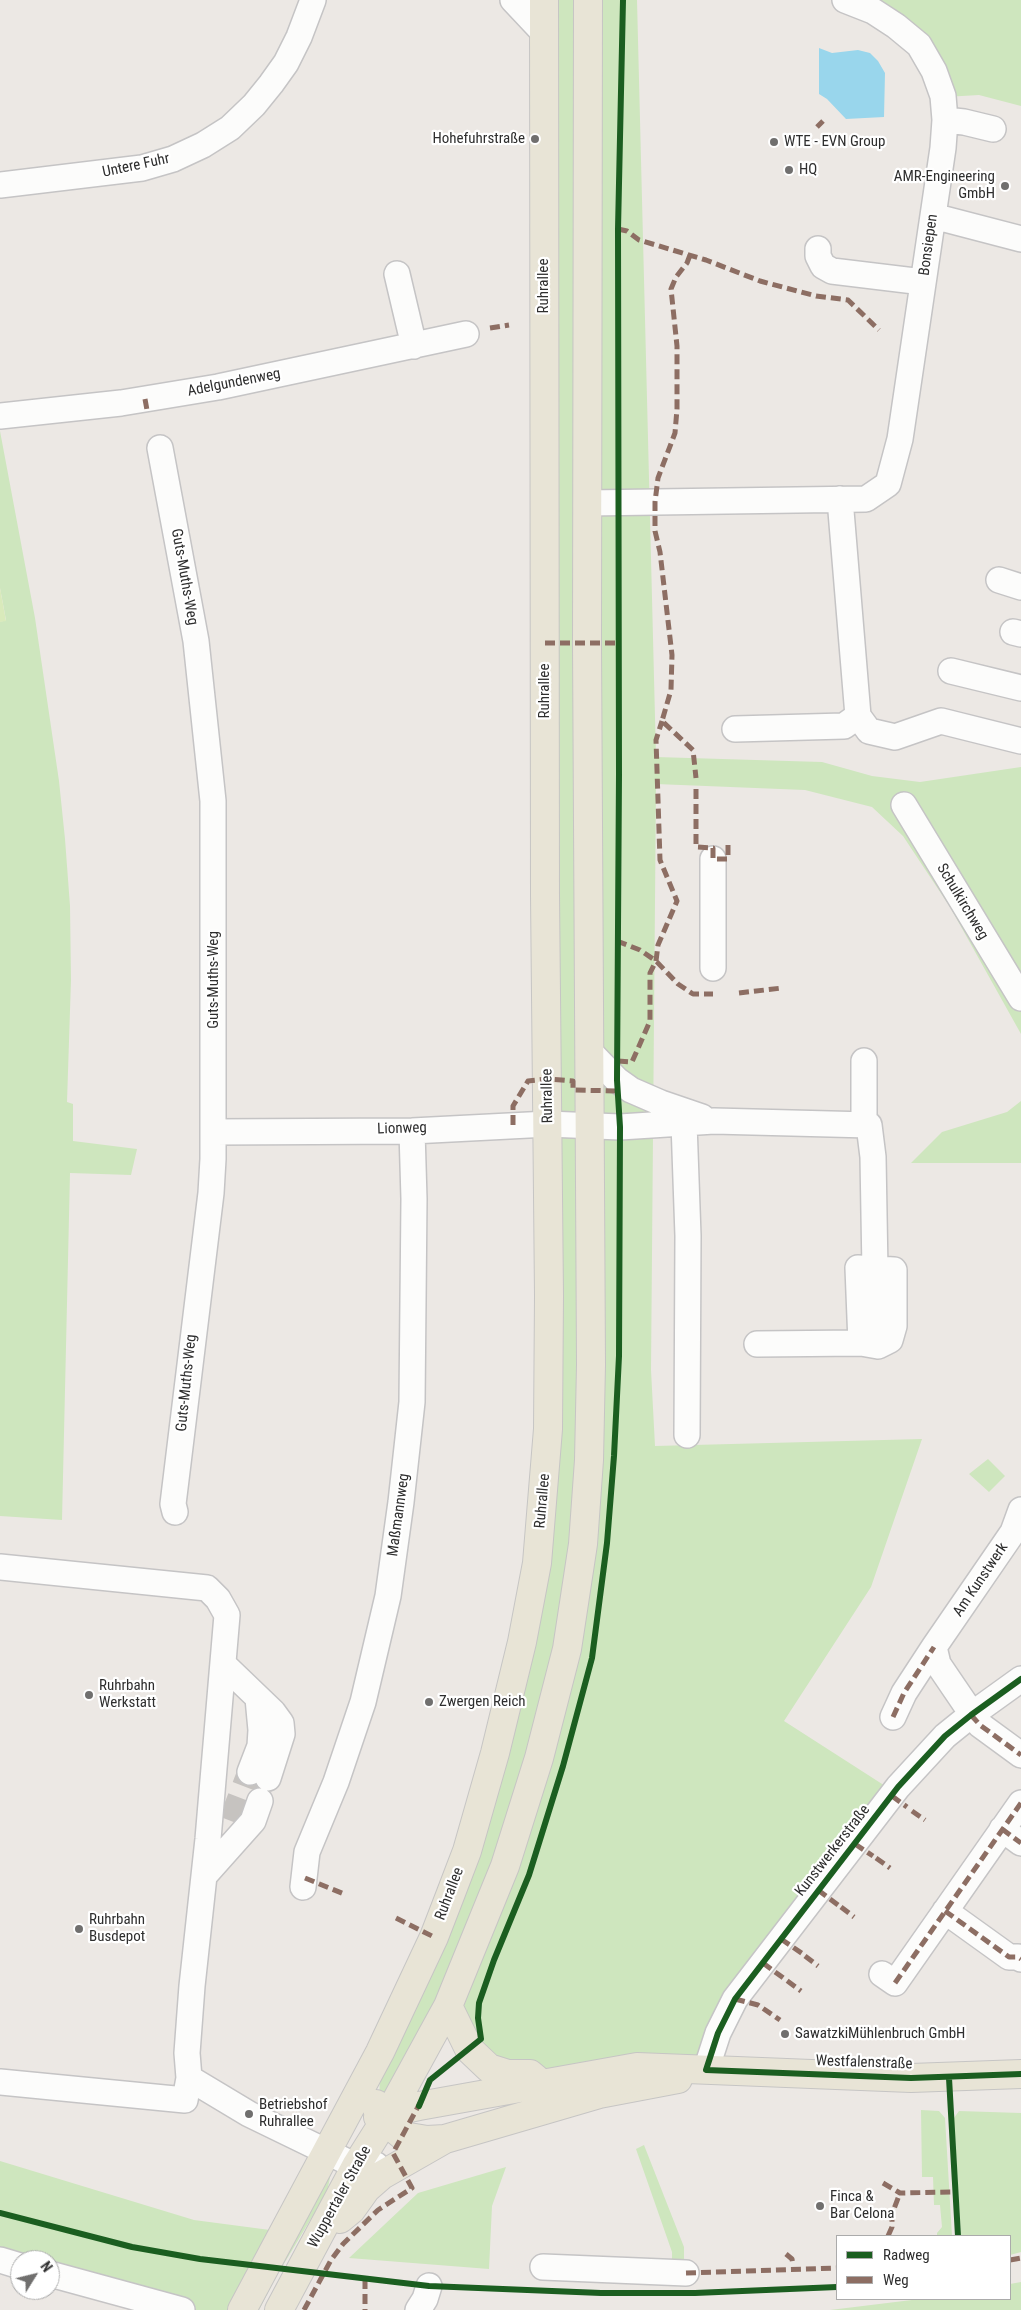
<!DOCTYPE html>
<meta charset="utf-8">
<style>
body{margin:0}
#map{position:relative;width:1021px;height:2310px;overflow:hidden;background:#ece8e4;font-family:"Roboto Condensed",sans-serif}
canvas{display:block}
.legend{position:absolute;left:836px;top:2235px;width:175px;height:65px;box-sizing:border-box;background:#fff;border:1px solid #ababab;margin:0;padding:6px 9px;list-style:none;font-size:15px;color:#2e2e2e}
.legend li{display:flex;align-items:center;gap:10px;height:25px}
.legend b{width:25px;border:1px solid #ababab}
.north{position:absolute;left:10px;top:2250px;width:50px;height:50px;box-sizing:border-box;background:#fff;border:1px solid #ababab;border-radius:50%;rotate:54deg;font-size:14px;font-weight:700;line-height:20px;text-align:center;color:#2e2e2e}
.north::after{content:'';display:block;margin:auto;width:18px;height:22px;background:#706f6e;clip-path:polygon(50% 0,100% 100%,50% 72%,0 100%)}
</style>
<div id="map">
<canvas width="1021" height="2310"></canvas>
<ul class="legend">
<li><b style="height:6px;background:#1b5e20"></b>Radweg</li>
<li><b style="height:6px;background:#8d6e63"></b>Weg</li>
</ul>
<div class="north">N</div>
</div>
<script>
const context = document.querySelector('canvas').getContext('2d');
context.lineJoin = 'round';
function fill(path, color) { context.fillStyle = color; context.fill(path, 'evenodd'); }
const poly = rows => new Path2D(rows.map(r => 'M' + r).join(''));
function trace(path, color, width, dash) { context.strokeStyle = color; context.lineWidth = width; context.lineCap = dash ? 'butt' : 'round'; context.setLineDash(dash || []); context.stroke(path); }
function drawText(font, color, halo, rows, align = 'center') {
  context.font = font + ' "Roboto Condensed",sans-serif'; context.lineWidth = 4.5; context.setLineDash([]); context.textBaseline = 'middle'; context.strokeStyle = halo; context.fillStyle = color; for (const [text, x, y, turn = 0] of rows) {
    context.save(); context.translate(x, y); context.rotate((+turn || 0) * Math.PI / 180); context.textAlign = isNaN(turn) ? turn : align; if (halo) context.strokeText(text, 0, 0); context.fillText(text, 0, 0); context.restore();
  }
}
const green = poly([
 [545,0,637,0,656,757,822,762,872,776,920,782,1021,767,1021,1034,950,907,903,836,872,807,805,790,656,784,651,1370,655,1446,922,1439,871,1587,784,1721,893,1791,853,1840,705,2068,577,2066,507,2072,450,2007,565,1649,447,2004,379,2103,380,2074,435,1938,538,1565],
 [848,0,1021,0,1021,106,979,95,945,97,935,71],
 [0,431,35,618,59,781,65,839,70,906,71,980,67,1102,73,1104,73,1141,137,1149,131,1175,70,1173,62,1520,0,1516,0,622,6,620,0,588],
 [1021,1101,1021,1163,911,1163,942,1132,1007,1112],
 [988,1459,1005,1476,989,1492,969,1474],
 [921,2110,939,2111,945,2118,952,2236,937,2236,937,2233,942,2227,940,2205,934,2205,933,2177,922,2177],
 [959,2111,1021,2113,1021,2252,1010,2255,1010,2236,961,2236,954,2123,954,2118],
 [644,2145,684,2247,684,2274,672,2275,672,2252,636,2149],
 [0,2161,194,2220,270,2230,234,2310,188,2310,50,2272,50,2260,0,2258],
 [333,2163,327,2192,276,2277,259,2310,254,2310],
 [506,2167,492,2206,489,2269,349,2258,418,2193],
 [1021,2282,1021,2310,830,2310,920,2299,1010,2299,1010,2284]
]);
const pitch = poly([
 [0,588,6,621,0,622]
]);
const water = poly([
 [819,48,832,53,858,50,870,53,878,61,885,73,884,117,846,119,827,99,819,94]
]);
const minorTunnel = poly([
 [231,1821,250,1772]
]);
const minor = poly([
 [513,0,544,33],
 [945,120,964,122,993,129],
 [0,185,142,168,173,159,203,145,230,128,254,105,271,84,286,63,299,37,313,0],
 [933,216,1021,239],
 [818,249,818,256,823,266,832,271,923,282],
 [397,274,414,346],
 [0,416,121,403,218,387,466,334],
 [160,448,196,641,213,801,213,1159,211,1193,173,1504,175,1512],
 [840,499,858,716,869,731,895,737,941,721,1021,741],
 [587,503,866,499,888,484,900,439,943,148,945,120,943,96,934,71,919,45,896,26,873,11,845,0],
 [999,580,1021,587],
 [1013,632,1021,634],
 [951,671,1021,688],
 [735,729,844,726,858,716],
 [904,805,1021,998],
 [713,968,713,859],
 [589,1051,617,1080,631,1090,661,1103,702,1117],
 [684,1123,688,1236,687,1435],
 [864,1125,864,1061],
 [213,1132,412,1131,548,1124,620,1127,714,1121,869,1125,873,1157,876,1328],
 [858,1268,894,1270,894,1326,890,1340,878,1346,861,1343,858,1268],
 [757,1344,861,1343],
 [0,1567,207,1588,218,1599,227,1615,208,1839,192,1986,187,2053,189,2078,185,2100,0,2082],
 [223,1664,273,1712,281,1723,282,1734,268,1778],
 [972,1714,938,1664,934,1647,1013,1532,1021,1510],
 [971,1715,980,1725,1021,1755],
 [893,1717,904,1693,934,1647],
 [250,1772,260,1746,261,1730,258,1698],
 [1002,1829,1021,1843],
 [204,1876,253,1821,260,1801],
 [303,1887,307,1852,336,1782,363,1702,388,1596,401,1502,412,1402,414,1199,412,1131],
 [945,1911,1009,1957,1018,1957,1021,1959],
 [882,1974,895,1983,1021,1803],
 [706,2070,718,2033,735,1999,898,1787,945,1736,971,1715,1021,1679],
 [189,2078,249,2114,356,2166,376,2165],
 [0,2260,20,2266],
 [543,2267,686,2273],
 [50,2274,182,2310],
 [418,2310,425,2299,429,2286]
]);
const major = poly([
 [448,2006,469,2049,489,2068,508,2074,530,2074,536,2079],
 [376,2104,379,2116,403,2136,427,2140,445,2139,599,2094,678,2079],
 [378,2117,390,2112,419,2106,637,2067,911,2078,1021,2074],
 [340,2219,351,2210,366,2189,382,2175,445,2139],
 [242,2310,380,2052,434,1937,451,1893,467,1851,495,1753,522,1642,537,1563,548,1429,549,1296,545,895,544,0],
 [279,2310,356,2166,390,2112,448,2006,505,1866,539,1758,567,1649,583,1544,589,1460,591,1365,587,643,588,0]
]);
const quiet = poly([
 [817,127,823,121],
 [618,229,627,231,639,240,706,260,760,281,816,296,848,300,879,330],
 [690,255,687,263,676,277,671,289,677,346,677,409,675,433,658,478,655,502,655,531,660,552,672,655,671,690,662,721,693,750,696,778],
 [490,328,509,325],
 [145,399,147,410],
 [545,643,618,643],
 [696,789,696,847,713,848,713,859,728,859,728,845],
 [617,941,640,950,656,961,678,984,693,994,713,994],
 [739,993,782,988],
 [618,1061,632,1062,650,1021,650,973,656,961,658,945,677,901,660,860,656,740,662,721],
 [513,1125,513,1106,528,1081,548,1079,573,1081,573,1090,618,1091],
 [971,1715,980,1725,1021,1755],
 [893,1717,904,1693,934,1647],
 [892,1796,907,1807],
 [912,1811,925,1820],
 [1002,1829,1021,1843],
 [855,1844,873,1856],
 [876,1858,890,1868],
 [305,1878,344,1894],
 [818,1890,838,1905],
 [841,1907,854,1917],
 [945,1911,1009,1957,1018,1957,1021,1959],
 [396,1918,434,1937],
 [781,1939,803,1954],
 [805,1956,818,1966],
 [763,1963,801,1991],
 [895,1983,1021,1803],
 [735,1999,758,2005,780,2020],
 [883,2183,900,2193,954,2192],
 [888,2236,892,2227,892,2214,900,2193],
 [786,2254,792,2259,793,2265],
 [1010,2260,1021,2258],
 [686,2273,837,2268],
 [365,2279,365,2310],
 [304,2310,331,2260,343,2244,378,2210,412,2188,393,2153,420,2103]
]);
const cycleway = poly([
 [1021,1679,971,1715,945,1736,898,1787,735,1999,718,2033,706,2070,911,2078,1021,2074],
 [949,2078,958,2236],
 [419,2106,430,2080,481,2039,478,2018,479,2003,494,1960,529,1875,563,1766,592,1658,607,1543,614,1456,619,1356,620,1127,617,1080,619,774,618,229,623,0],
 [0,2213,132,2247,200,2259,429,2286,601,2293,695,2293,837,2287]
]);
const markers = [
 [535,139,5,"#706f6e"],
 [774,142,5,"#706f6e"],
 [789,170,5,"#706f6e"],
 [1005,186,5,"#706f6e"],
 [89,1695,5,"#706f6e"],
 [429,1702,5,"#706f6e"],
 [79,1929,5,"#706f6e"],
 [785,2034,5,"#706f6e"],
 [249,2114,5,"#706f6e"],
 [820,2206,5,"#706f6e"]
];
const poiNames = [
 ["Hohefuhrstraße",525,139,"right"],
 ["WTE - EVN Group",784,142],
 ["HQ",799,170],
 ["AMR-Engineering",995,177,"right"],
 ["GmbH",995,194,"right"],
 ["Ruhrbahn",99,1686],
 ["Werkstatt",99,1703],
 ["Zwergen Reich",439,1702],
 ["Ruhrbahn",89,1920],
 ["Busdepot",89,1937],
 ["SawatzkiMühlenbruch GmbH",795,2034],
 ["Betriebshof",259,2105],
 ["Ruhrallee",259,2122],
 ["Finca &",830,2197],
 ["Bar Celona",830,2214]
];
const streetNames = [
 ["Untere Fuhr",136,166,-12],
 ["Bonsiepen",929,245,-82],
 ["Ruhrallee",544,286,-90],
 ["Adelgundenweg",234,383,-11],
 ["Guts-Muths-Weg",184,577,80],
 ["Ruhrallee",545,691,-90],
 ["Schulkirchweg",962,902,59],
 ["Guts-Muths-Weg",214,980,-90],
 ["Ruhrallee",548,1096,-91],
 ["Lionweg",402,1129,-2],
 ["Guts-Muths-Weg",187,1383,-84],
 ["Ruhrallee",543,1501,-85],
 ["Maßmannweg",399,1515,-82],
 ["Am Kunstwerk",981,1580,-56],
 ["Kunstwerkerstraße",833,1851,-52],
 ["Ruhrallee",450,1894,-69],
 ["Westfalenstraße",864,2063,2],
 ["Wuppertaler Straße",340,2197,-61]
];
fill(green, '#cee6be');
fill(pitch, '#d9eabb');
fill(water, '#99d6ec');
trace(minorTunnel, '#c6c3c0', 25, [25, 12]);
trace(minor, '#c5c4c5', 28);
trace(major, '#c6c5c4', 30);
trace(minor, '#fcfcfb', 25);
trace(major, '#e8e4d6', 28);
trace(quiet, '#8d6e63', 5, [10, 5]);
trace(cycleway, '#1b5e20', 6);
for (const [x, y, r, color] of markers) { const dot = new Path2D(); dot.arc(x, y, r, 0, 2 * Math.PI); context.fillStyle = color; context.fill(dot); trace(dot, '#fff', 2); }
drawText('15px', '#2e2e2e', '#fff', poiNames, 'left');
drawText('15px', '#2e2e2e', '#fff', streetNames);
</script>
